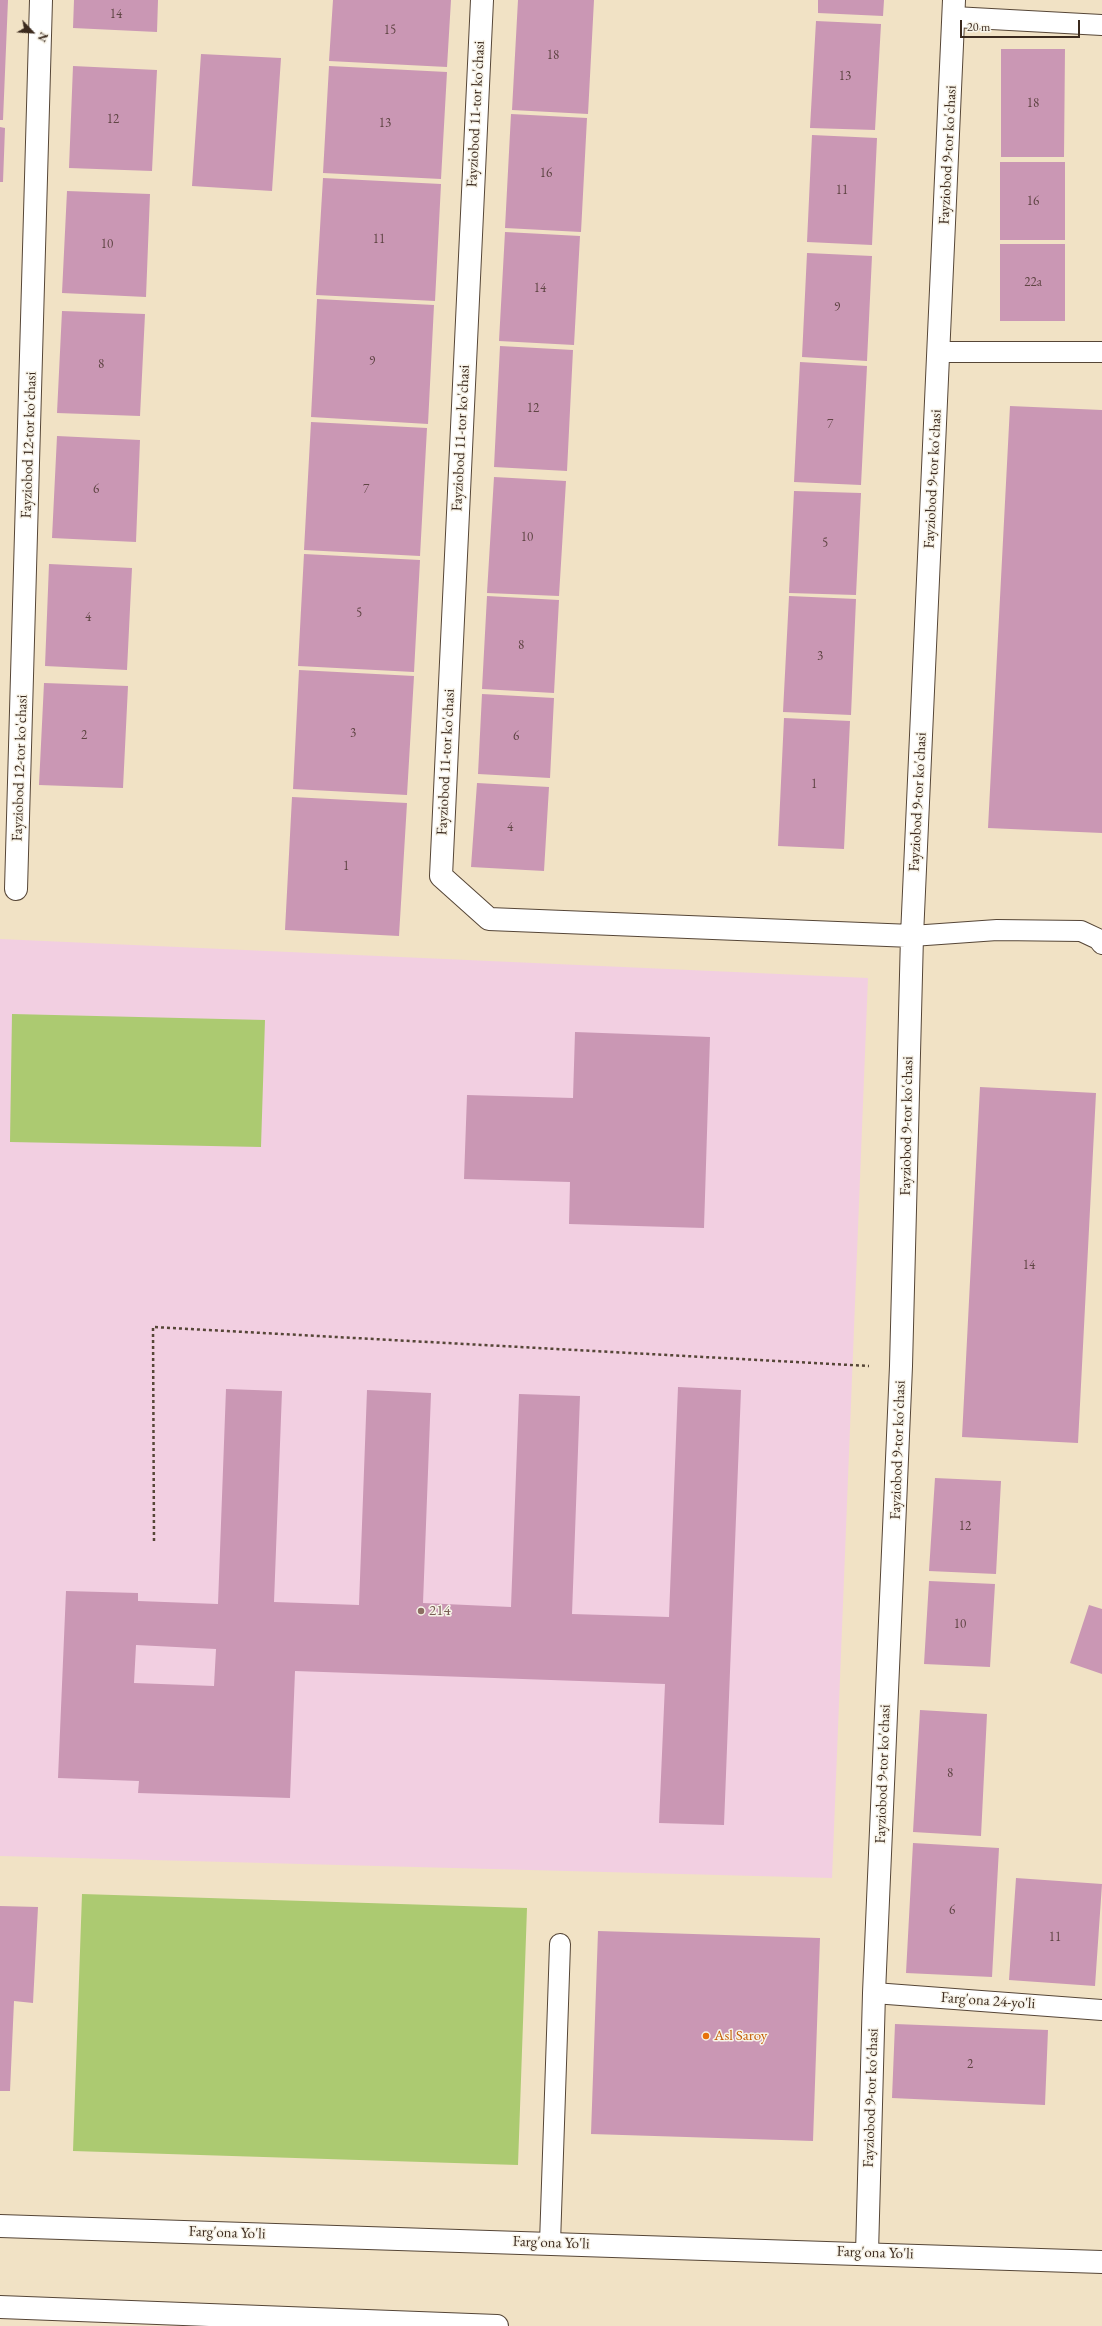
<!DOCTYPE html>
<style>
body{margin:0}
#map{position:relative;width:1102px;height:2326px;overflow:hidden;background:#f1e2c5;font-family:"EB Garamond",serif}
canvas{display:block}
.north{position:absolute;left:12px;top:12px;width:40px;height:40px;-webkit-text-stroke:3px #f7f3e8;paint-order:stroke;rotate:115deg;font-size:11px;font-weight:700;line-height:16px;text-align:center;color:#3b2a1e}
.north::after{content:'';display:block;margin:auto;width:14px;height:18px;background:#3b2a1e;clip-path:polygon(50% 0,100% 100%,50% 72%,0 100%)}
.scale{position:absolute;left:960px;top:20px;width:120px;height:18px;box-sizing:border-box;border:2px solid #3b2a1e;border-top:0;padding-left:5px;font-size:12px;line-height:14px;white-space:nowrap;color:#3b2a1e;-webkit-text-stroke:3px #f7f3e8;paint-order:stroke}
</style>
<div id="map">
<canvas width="1102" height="2326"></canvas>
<div class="north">N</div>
<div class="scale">20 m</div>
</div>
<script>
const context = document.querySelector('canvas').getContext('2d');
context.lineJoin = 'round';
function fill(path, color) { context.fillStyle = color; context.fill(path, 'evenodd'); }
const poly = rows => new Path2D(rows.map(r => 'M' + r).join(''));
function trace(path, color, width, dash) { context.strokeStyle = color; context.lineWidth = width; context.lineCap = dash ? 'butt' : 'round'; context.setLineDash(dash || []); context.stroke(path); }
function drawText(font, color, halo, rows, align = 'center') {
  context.font = font + ' "EB Garamond",serif'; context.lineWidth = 3; context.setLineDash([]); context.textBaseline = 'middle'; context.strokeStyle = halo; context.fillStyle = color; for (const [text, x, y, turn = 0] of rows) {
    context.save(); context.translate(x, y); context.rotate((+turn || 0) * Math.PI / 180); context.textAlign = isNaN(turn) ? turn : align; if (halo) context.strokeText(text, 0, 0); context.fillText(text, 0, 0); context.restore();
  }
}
const built = poly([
 [0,939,868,978,832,1878,0,1856]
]);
const green = poly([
 [12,1014,265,1020,261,1147,10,1142],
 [82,1894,527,1908,518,2165,73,2151]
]);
const building = poly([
 [0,0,8,0,3,120,0,120],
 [74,0,158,0,157,32,73,28],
 [333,0,451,0,447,67,329,61],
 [518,0,594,0,588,114,512,110],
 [818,0,884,0,883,16,818,13],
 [816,21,881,24,875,130,810,128],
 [1001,49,1065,49,1064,157,1001,157],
 [201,54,281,58,272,191,192,186],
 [73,66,157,70,152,171,69,168],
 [329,66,447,72,441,179,323,173],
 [511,114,587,118,581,232,505,228],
 [0,127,5,128,3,182,0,182],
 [812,135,877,138,872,245,807,242],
 [1000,162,1065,162,1065,240,1000,240],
 [323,178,441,184,435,301,316,295],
 [67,191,150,194,146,297,62,293],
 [505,232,580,236,574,345,499,341],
 [1000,244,1065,244,1065,321,1000,321],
 [807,253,872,256,867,361,802,357],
 [317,299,434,305,428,424,311,417],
 [62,311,145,314,140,416,57,413],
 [500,346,573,350,567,471,494,467],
 [800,362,867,366,861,485,794,482],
 [1010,406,1102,410,1102,833,988,828],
 [311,422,427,428,420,556,304,550],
 [57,436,140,440,136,542,52,538],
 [494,477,566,481,559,596,487,593],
 [794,491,861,493,856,595,789,593],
 [304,554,420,560,414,672,298,666],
 [49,564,132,568,127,670,45,666],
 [487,596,559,600,554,693,482,689],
 [789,596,856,599,851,715,783,712],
 [299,670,414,676,407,795,293,789],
 [44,683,128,686,123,788,39,785],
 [482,694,554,698,550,778,478,774],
 [784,718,850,721,844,849,778,846],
 [477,783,549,787,544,871,471,867],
 [292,797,407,803,399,936,285,930],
 [575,1032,710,1037,704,1228,569,1224,570,1182,464,1179,467,1095,573,1098],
 [980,1087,1096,1093,1078,1443,962,1437],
 [678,1387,741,1390,724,1825,659,1823,665,1684,295,1671,290,1798,138,1793,139,1781,58,1778,66,1591,138,1593,138,1601,218,1604,226,1389,282,1391,274,1602,359,1605,367,1390,431,1393,423,1603,511,1607,519,1394,580,1396,572,1614,669,1617],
 [136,1645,216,1649,214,1686,134,1683],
 [935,1478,1001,1481,996,1574,929,1571],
 [929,1581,995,1584,990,1667,924,1664],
 [1089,1605,1102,1609,1102,1674,1070,1663],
 [920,1710,987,1714,981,1836,913,1832],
 [913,1843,999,1848,992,1977,906,1973],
 [1016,1878,1102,1884,1095,1986,1009,1980],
 [0,1906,38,1907,33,2003,14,2001,10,2091,0,2091],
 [598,1931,820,1938,813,2141,591,2134],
 [895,2024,1048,2030,1045,2105,892,2098]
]);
const path = poly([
 [154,1541,153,1327,869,1366]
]);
const service = poly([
 [954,17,1102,25],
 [939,352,1102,352],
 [912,936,997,930,1081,931,1098,939,1102,944],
 [874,1993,1102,2010],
 [550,2243,560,1944]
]);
const minor = poly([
 [482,0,441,876,489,919,912,936],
 [16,889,41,0],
 [867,2253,874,1993,901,1366,912,936,954,0]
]);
const primary = poly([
 [0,2226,1102,2262],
 [0,2307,497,2326]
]);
const markers = [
 [421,1611,4,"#8d6e63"],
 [706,2036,4,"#e8710a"]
];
const numberNames = [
 ["14",116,14],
 ["15",390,30],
 ["18",553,55],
 ["13",845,76],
 ["18",1033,103],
 ["12",113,119],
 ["13",385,123],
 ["16",546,173],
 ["11",842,190],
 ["16",1033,201],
 ["11",379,239],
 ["10",107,244],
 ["22a",1033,282],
 ["14",540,288],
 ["9",837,307],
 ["9",372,361],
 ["8",101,364],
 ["12",533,408],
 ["7",830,424],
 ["6",96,489],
 ["7",366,489],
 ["10",527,537],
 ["5",825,543],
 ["5",359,613],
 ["4",88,617],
 ["8",521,645],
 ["3",820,656],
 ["3",353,733],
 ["2",84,735],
 ["6",516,736],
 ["1",814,784],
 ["4",510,827],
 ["1",346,866],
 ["14",1029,1265],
 ["12",965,1526],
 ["10",960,1624],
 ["8",950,1773],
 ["6",952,1910],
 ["11",1055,1937],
 ["2",970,2064]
];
const streetNames = [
 ["Fayziobod 11-tor ko'chasi",476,114,-87],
 ["Fayziobod 9-tor ko'chasi",948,155,-87],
 ["Fayziobod 11-tor ko'chasi",461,438,-87],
 ["Fayziobod 12-tor ko'chasi",29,445,-88],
 ["Fayziobod 9-tor ko'chasi",933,479,-87],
 ["Fayziobod 11-tor ko'chasi",446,762,-87],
 ["Fayziobod 12-tor ko'chasi",20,768,-88],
 ["Fayziobod 9-tor ko'chasi",918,802,-87],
 ["Fayziobod 9-tor ko'chasi",907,1126,-89],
 ["Fayziobod 9-tor ko'chasi",898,1450,-88],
 ["Fayziobod 9-tor ko'chasi",883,1774,-88],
 ["Farg'ona 24-yo'li",988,2001,4],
 ["Fayziobod 9-tor ko'chasi",871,2098,-88],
 ["Farg'ona Yo'li",227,2233,2],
 ["Farg'ona Yo'li",551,2243,2],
 ["Farg'ona Yo'li",875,2253,2]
];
const educationNames = [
 ["214",429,1611]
];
const foodNames = [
 ["Asl Saroy",714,2036]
];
fill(built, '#f2cfe1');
fill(green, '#acca71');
fill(building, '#ca97b4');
trace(service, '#564637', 22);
trace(minor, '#564637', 24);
trace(primary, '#564637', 24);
trace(path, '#564637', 2.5, [3, 3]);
trace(service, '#fff', 20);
trace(minor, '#fff', 22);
trace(primary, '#fff', 22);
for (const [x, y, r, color] of markers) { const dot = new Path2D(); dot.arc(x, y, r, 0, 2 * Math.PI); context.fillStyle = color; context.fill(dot); trace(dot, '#f7f3e8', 1.5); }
drawText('13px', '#5f4544', null, numberNames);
drawText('15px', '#3b2a1e', '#f7f3e8', streetNames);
drawText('15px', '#785e54', '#f7f3e8', educationNames, 'left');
drawText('15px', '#c56008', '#f7f3e8', foodNames, 'left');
</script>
